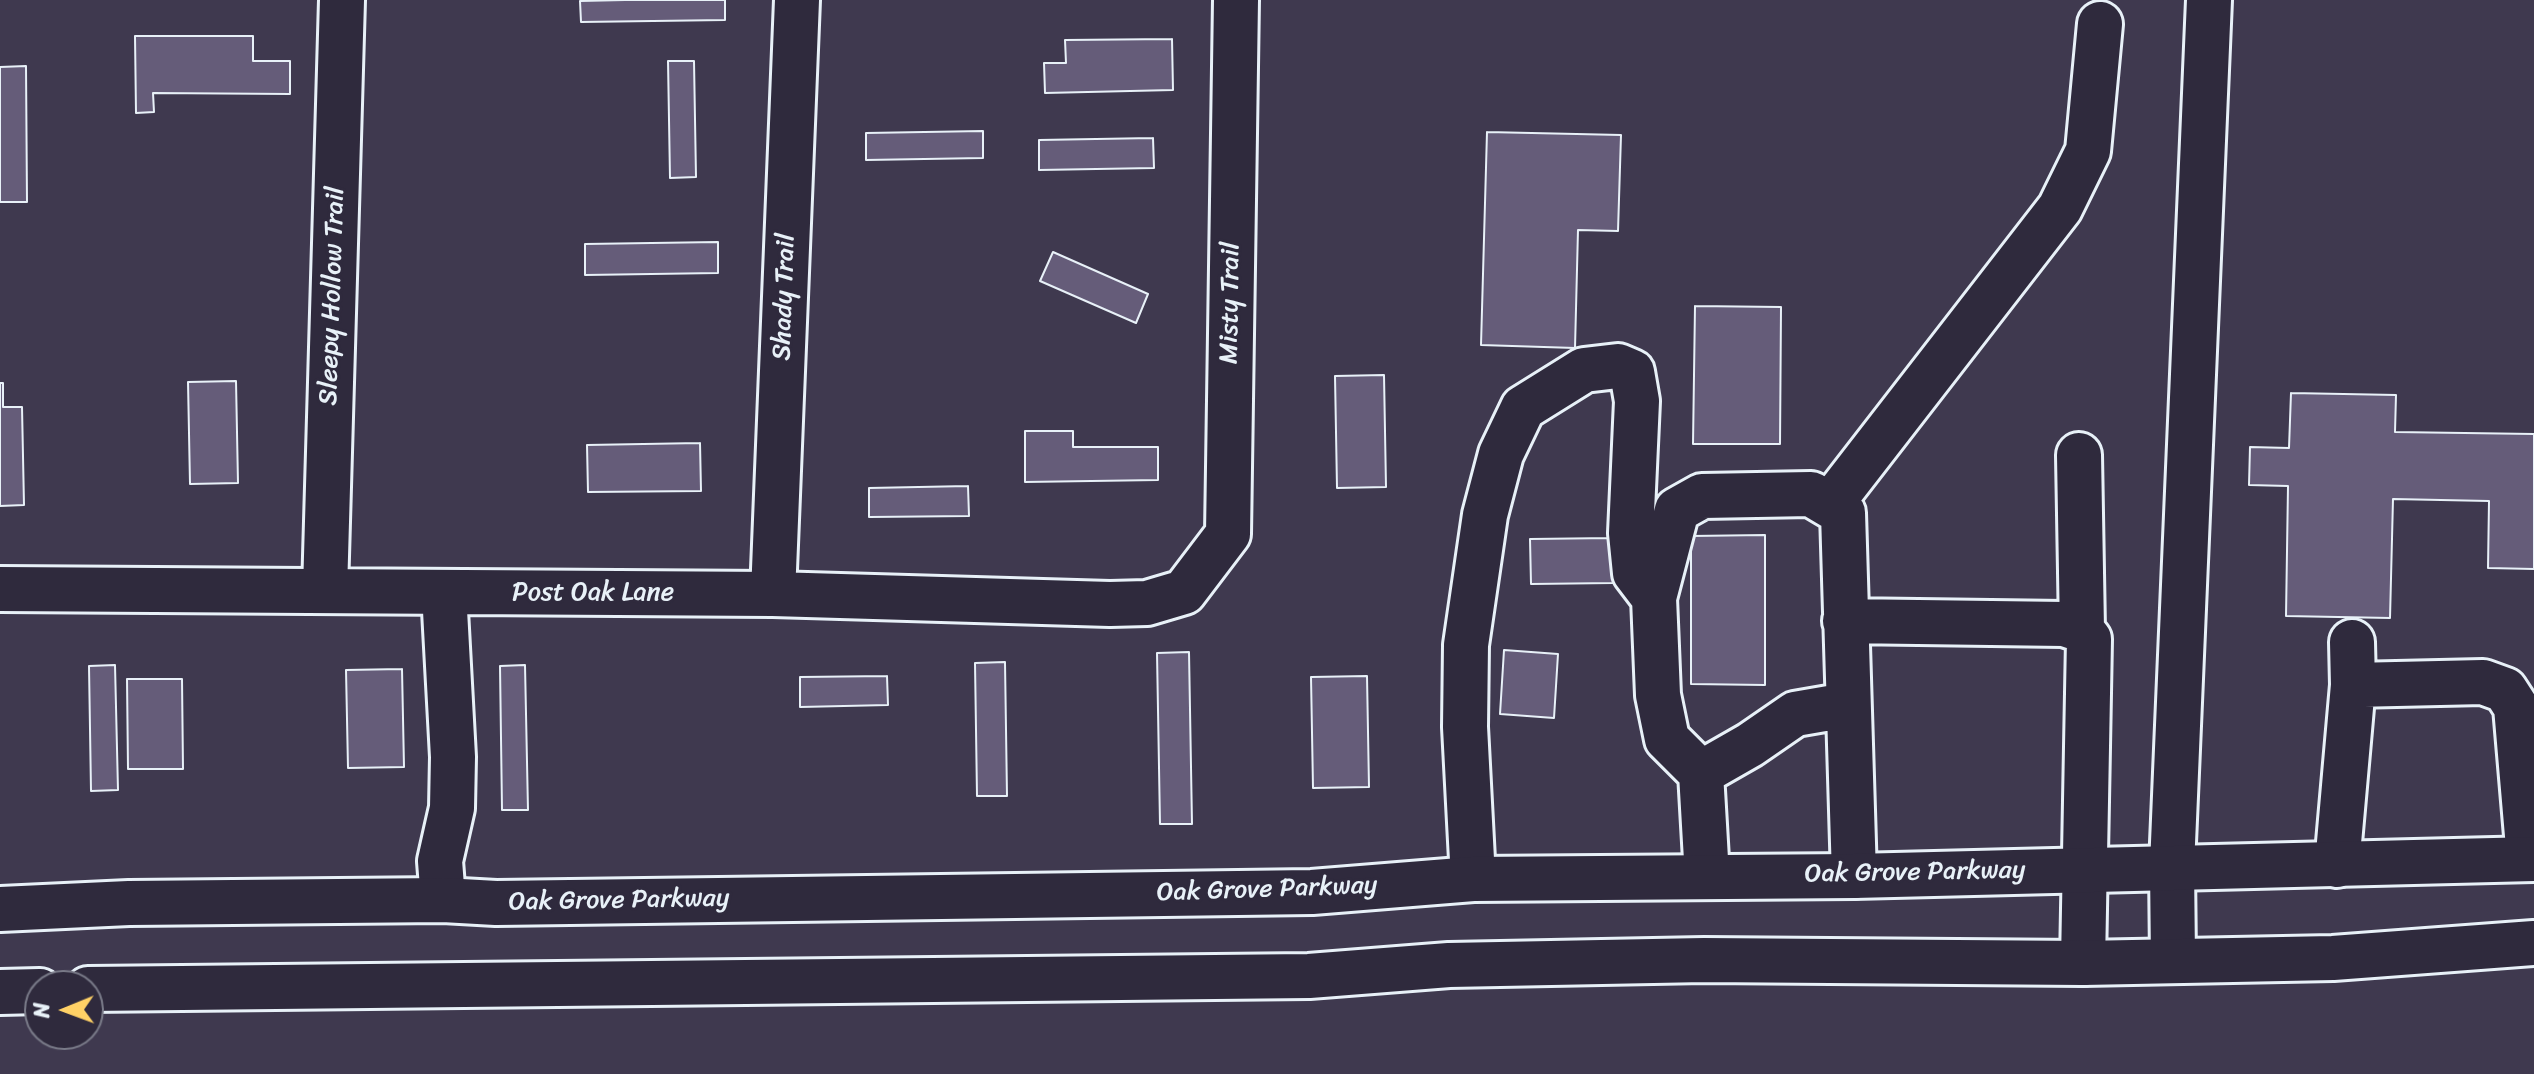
<!DOCTYPE html>
<style>
body{margin:0}
#map{position:relative;width:2534px;height:1074px;overflow:hidden;background:#3f394f;font-family:Sriracha,sans-serif}
canvas{display:block}
.north{position:absolute;left:24px;top:970px;width:80px;height:80px;box-sizing:border-box;background:#2f2a3d;border:2px solid #797a88;border-radius:50%;rotate:269deg;font-size:22px;font-weight:700;line-height:32px;text-align:center;color:#e8f1f8}
.north::after{content:'';display:block;margin:auto;width:28px;height:36px;background:#ffd166;clip-path:polygon(50% 0,100% 100%,50% 72%,0 100%)}
</style>
<div id="map">
<canvas width="2534" height="1074"></canvas>
<div class="north">N</div>
</div>
<script>
const context = document.querySelector('canvas').getContext('2d');
context.lineJoin = 'round';
function fill(path, color) { context.fillStyle = color; context.fill(path, 'evenodd'); }
const poly = rows => new Path2D(rows.map(r => 'M' + r).join(''));
function trace(path, color, width, dash) { context.strokeStyle = color; context.lineWidth = width; context.lineCap = dash ? 'butt' : 'round'; context.setLineDash(dash || []); context.stroke(path); }
function drawText(font, color, halo, rows, align = 'center') {
  context.font = font + ' Sriracha,sans-serif'; context.lineWidth = 6; context.setLineDash([]); context.textBaseline = 'middle'; context.strokeStyle = halo; context.fillStyle = color; for (const [text, x, y, turn = 0] of rows) {
    context.save(); context.translate(x, y); context.rotate((+turn || 0) * Math.PI / 180); context.textAlign = isNaN(turn) ? turn : align; if (halo) context.strokeText(text, 0, 0); context.fillText(text, 0, 0); context.restore();
  }
}
const building = poly([
 [625,0,725,0,725,20,581,22,580,1,625,0],
 [135,36,253,36,253,61,290,61,290,94,153,93,154,112,136,113,135,36],
 [1172,39,1173,90,1045,93,1044,63,1066,63,1065,40,1172,39],
 [668,61,694,61,696,177,670,178,668,61],
 [26,66,27,202,0,202,0,67,26,66],
 [983,131,983,158,866,160,866,133,983,131],
 [1487,132,1621,135,1618,231,1578,230,1575,348,1481,345,1487,132],
 [1153,138,1154,168,1039,170,1039,140,1153,138],
 [718,242,718,273,585,275,585,244,718,242],
 [1053,252,1148,294,1136,323,1040,281,1053,252],
 [1695,306,1781,307,1780,444,1693,444,1695,306],
 [1384,375,1386,487,1337,488,1335,376,1384,375],
 [236,381,238,483,190,484,188,382,236,381],
 [0,383,3,383,3,407,22,407,24,505,0,506,0,383],
 [2291,393,2396,395,2395,432,2534,434,2534,569,2488,568,2489,501,2393,499,2390,618,2286,616,2288,486,2249,485,2250,447,2289,448,2291,393],
 [1025,431,1073,431,1073,447,1158,447,1158,480,1025,482,1025,431],
 [700,443,701,491,588,492,587,445,700,443],
 [968,486,969,516,869,517,869,488,968,486],
 [1765,535,1765,685,1691,684,1691,536,1765,535],
 [1612,538,1613,583,1531,584,1530,539,1612,538],
 [1504,650,1558,654,1554,718,1500,714,1504,650],
 [1189,652,1192,824,1160,824,1157,653,1189,652],
 [1005,662,1007,796,977,796,975,663,1005,662],
 [115,665,118,790,91,791,89,666,115,665],
 [525,665,528,810,502,810,500,666,525,665],
 [402,669,404,767,348,768,346,670,402,669],
 [887,676,888,705,800,707,800,677,887,676],
 [1367,676,1369,787,1313,788,1311,677,1367,676],
 [127,679,182,679,183,769,128,769,127,679]
]);
const minor = poly([
 [2079,455,2082,630],
 [1830,505,2060,208,2088,151,2100,24],
 [0,589,773,594,1110,604,1147,603,1184,592,1228,534,1236,0],
 [325,591,342,0],
 [773,594,797,0],
 [1845,621,2064,624,2082,630,2089,639,2083,963],
 [2353,685,2483,682,2505,690,2516,707,2529,859],
 [1701,773,1750,745,1795,714,1847,705],
 [2337,865,2353,685,2352,642],
 [1707,877,1701,773,1667,739,1658,695,1654,598,1677,510,1702,496,1811,494,1843,513,1854,876],
 [1473,879,1465,727,1466,645,1485,515,1501,454,1523,408,1584,370,1618,366,1632,372,1637,401,1631,533,1635,573,1654,598],
 [443,900,440,861,452,808,453,757,444,592],
 [2173,960,2172,866,2209,0]
]);
const major = poly([
 [0,909,129,903,443,900,496,903,1312,892,1473,879,1854,876,2534,859],
 [88,989,1309,976,1449,965,1704,960,2083,963,2333,958,2534,943],
 [0,992,40,991]
]);
const streetNames = [
 ["Sleepy Hollow Trail",333,296,-88],
 ["Shady Trail",785,297,-88],
 ["Misty Trail",1231,303,-89],
 ["Post Oak Lane",593,593],
 ["Oak Grove Parkway",1915,873,-1],
 ["Oak Grove Parkway",1267,890,-2],
 ["Oak Grove Parkway",619,901,-1]
];
fill(building, '#655c79');
trace(building, '#e8f1f8', 2);
trace(minor, '#e8f1f8', 50);
trace(major, '#e8f1f8', 50);
trace(minor, '#2f2a3d', 44);
trace(major, '#2f2a3d', 44);
drawText('26px', '#e8f1f8', '#2f2a3d', streetNames);
</script>
